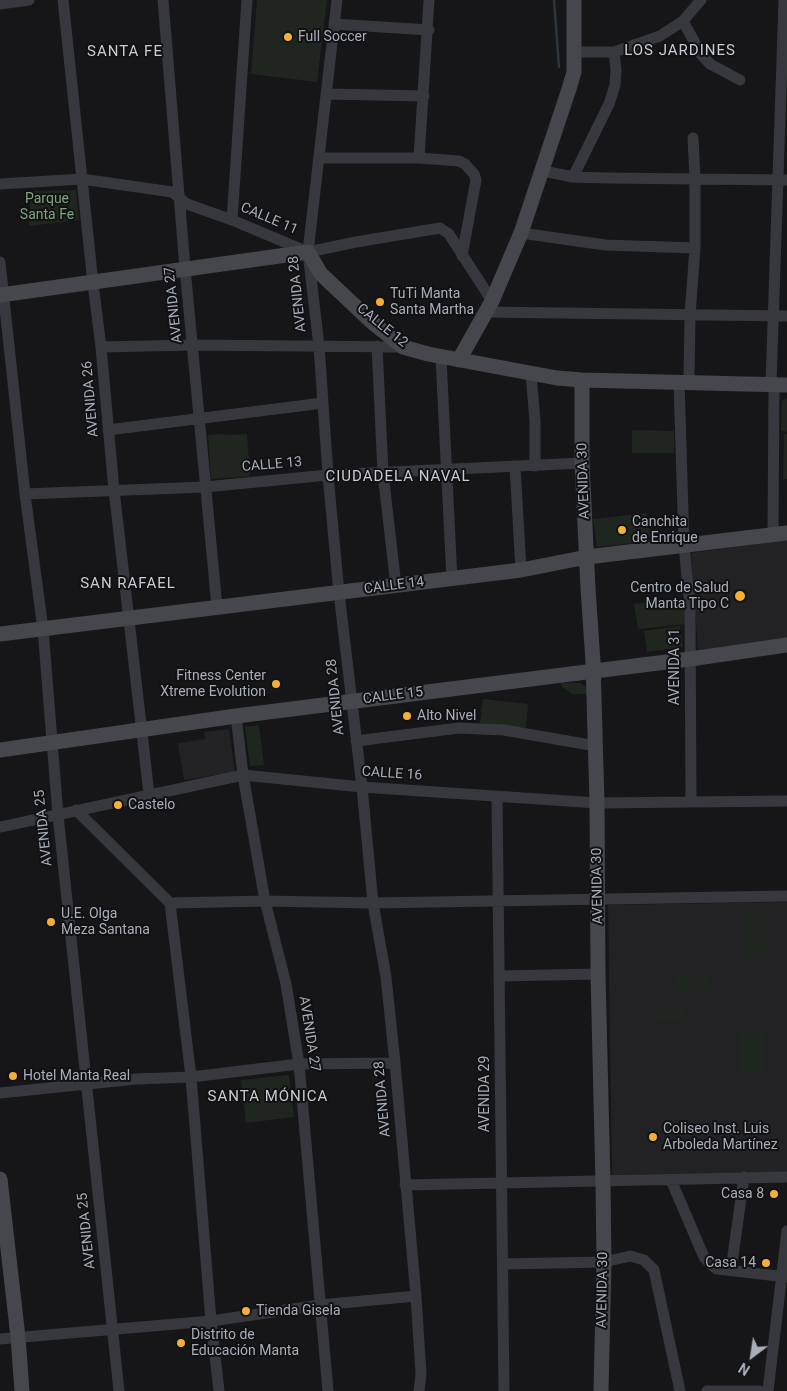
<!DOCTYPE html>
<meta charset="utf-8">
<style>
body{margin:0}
#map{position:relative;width:787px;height:1391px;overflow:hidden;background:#161618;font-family:Roboto,sans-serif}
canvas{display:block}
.north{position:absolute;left:727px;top:1331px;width:50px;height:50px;-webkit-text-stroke:4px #111113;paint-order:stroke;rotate:211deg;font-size:14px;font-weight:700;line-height:20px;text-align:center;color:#a8adb8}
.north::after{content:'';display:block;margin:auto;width:18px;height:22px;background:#a8adb8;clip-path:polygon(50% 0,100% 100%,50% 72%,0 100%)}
</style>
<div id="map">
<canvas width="787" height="1391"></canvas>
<div class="north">N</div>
</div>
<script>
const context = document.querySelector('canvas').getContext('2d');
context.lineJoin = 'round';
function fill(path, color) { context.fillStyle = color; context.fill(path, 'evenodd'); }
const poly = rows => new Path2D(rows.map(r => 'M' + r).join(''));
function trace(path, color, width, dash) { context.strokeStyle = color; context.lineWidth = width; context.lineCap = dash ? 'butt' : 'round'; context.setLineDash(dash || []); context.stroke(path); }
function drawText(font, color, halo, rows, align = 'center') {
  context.font = font + ' Roboto,sans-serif'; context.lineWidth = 4; context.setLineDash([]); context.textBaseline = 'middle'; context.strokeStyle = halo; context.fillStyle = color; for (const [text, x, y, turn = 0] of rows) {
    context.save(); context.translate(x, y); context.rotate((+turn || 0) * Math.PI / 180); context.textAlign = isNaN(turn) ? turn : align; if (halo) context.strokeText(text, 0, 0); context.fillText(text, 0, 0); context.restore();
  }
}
const built = poly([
 [787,540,787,638,698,650,691,553],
 [229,729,235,772,184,780,178,743,205,739,204,732],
 [787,902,787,1172,612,1175,608,905]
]);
const green = poly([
 [257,0,327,0,317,82,251,74],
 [76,190,79,220,29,226,31,191],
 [787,398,787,432,781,431,782,401],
 [632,430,674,431,674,453,632,453],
 [223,434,223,435,247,434,250,476,211,479,208,435],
 [784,434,787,434,787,479,783,479],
 [647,513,651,541,597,547,593,519],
 [682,598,686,624,638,629,634,604],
 [680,626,683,647,647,652,644,631],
 [561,683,580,683,586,687,589,694,572,694,562,687],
 [483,699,528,704,526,728,480,723],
 [259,725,264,765,250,766,245,727],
 [745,914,770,914,770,953,745,953],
 [677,976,707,976,707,991,677,991],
 [655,1007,685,1007,685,1021,655,1022],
 [740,1030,764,1030,763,1074,739,1074],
 [289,1075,294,1117,246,1123,241,1080]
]);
const stream = poly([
 [554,0,559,67]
]);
const street = poly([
 [63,0,93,283,101,347,114,490,149,794],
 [163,0,185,268,217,607],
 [337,0,308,252,319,346,328,475,339,593,362,787,373,903,386,977,395,1063,416,1296,421,1374,419,1391],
 [0,4,29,0],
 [683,21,701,54,710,64,740,80],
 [334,24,429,30],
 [575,52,614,52,660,36,683,21,701,0],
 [327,94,424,96],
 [319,158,419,158,459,161,465,164,474,174,476,180,462,256],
 [419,158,429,0],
 [543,171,573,177,606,178,787,180],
 [573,177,609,104,615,85,616,70,614,52],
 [0,184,82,179,172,192,187,204,232,220,308,252,356,242,440,228,449,234,492,301],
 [232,220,247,0],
 [521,233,605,245,695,248],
 [0,262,25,494,43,629,58,815,119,1391],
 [486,312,787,316],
 [377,346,383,473,396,586],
 [101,347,193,345,403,347],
 [441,358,452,579],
 [531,374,535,421,535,466],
 [679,382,684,545,690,608,691,802],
 [689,382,690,315,695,248,695,178,693,138],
 [771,384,784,0],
 [108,430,323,403],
 [515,466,521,570],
 [25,494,205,487,328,475,582,463],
 [773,535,774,384],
 [236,716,243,775,265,901,286,984,299,1064,328,1391],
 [356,741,459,728,504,730,596,746],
 [497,797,504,1391],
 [76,810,170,903,191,1077,211,1321,219,1391],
 [0,827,243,775,362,787,597,803,787,801],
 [170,903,265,901,373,903,787,896],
 [500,976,598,974],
 [0,1093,136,1079,191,1077,299,1064,395,1063],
 [671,1180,704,1257,710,1264,717,1269,787,1277],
 [405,1185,787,1177],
 [503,1264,604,1262,630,1256,644,1260,654,1270,680,1391],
 [731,1270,744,1177],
 [0,1339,211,1321,320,1305,416,1296],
 [707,1391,760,1391],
 [768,1391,787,1231]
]);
const secondary = poly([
 [0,295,308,252,321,274,373,323,403,347,428,354,557,378,582,380,787,385],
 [459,360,492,301,521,233,569,89,574,72,574,0],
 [582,380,582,463,588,588,593,662,597,803,598,974,603,1182,604,1262,601,1391],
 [0,634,521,570,587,557,787,533],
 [0,750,236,716,690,659,787,645],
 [0,1179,18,1337,22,1391]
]);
const markers = [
 [288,37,5,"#f2b134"],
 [380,302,5,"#f2b134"],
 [622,530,5,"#f2b134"],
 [740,596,6,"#f2b134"],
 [276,684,5,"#f2b134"],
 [407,716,5,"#f2b134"],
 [118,805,5,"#f2b134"],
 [51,922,5,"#f2b134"],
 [13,1076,5,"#f2b134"],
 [653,1137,5,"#f2b134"],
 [774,1194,5,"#f2b134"],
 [766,1263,5,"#f2b134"],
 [246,1311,5,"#f2b134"],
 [181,1343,5,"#f2b134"]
];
const poiNames = [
 ["Full Soccer",298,37],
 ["TuTi Manta",390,294],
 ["Santa Martha",390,310],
 ["Canchita",632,522],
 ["de Enrique",632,538],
 ["Centro de Salud",729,588,"right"],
 ["Manta Tipo C",729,604,"right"],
 ["Fitness Center",266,676,"right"],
 ["Xtreme Evolution",266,692,"right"],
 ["Alto Nivel",417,716],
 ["Castelo",128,805],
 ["U.E. Olga",61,914],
 ["Meza Santana",61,930],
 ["Hotel Manta Real",23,1076],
 ["Coliseo Inst. Luis",663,1129],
 ["Arboleda Martínez",663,1145],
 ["Casa 8",764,1194,"right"],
 ["Casa 14",756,1263,"right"],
 ["Tienda Gisela",256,1311],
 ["Distrito de",191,1335],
 ["Educación Manta",191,1351]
];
const parkNames = [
 ["Parque",47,199],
 ["Santa Fe",47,215]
];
const streetNames = [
 ["CALLE 11",269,219,23],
 ["AVENIDA 28",298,294,-96],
 ["AVENIDA 27",174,305,-96],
 ["CALLE 12",382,326,39],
 ["AVENIDA 26",91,399,-95],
 ["CALLE 13",272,465,-5],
 ["AVENIDA 30",584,481,-92],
 ["CALLE 14",394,586,-7],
 ["AVENIDA 31",675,667,-90],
 ["CALLE 15",393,696,-7],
 ["AVENIDA 28",336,697,-96],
 ["CALLE 16",392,774,4],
 ["AVENIDA 25",44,828,-96],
 ["AVENIDA 30",598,886,-91],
 ["AVENIDA 27",309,1034,81],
 ["AVENIDA 29",485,1094,-90],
 ["AVENIDA 28",383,1099,-95],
 ["AVENIDA 25",87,1231,-96],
 ["AVENIDA 30",603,1290,-89]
];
const neighbourhoodNames = [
 ["LOS JARDINES",680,51],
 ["SANTA FE",125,52],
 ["CIUDADELA NAVAL",398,477],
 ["SAN RAFAEL",128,584],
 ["SANTA MÓNICA",268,1097]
];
fill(built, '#222225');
fill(green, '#1e261f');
trace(stream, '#2c353c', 2.5);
trace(street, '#37383d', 11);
trace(secondary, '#45474d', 15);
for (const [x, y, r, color] of markers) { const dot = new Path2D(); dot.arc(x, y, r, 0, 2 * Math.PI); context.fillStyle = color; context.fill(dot); trace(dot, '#111113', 2); }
drawText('14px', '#a8adb8', '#111113', poiNames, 'left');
drawText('14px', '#7fa381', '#111113', parkNames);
drawText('14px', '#a8adb8', '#111113', streetNames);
context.letterSpacing = '1px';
drawText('15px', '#c9ccd4', '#111113', neighbourhoodNames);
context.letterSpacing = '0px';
</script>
